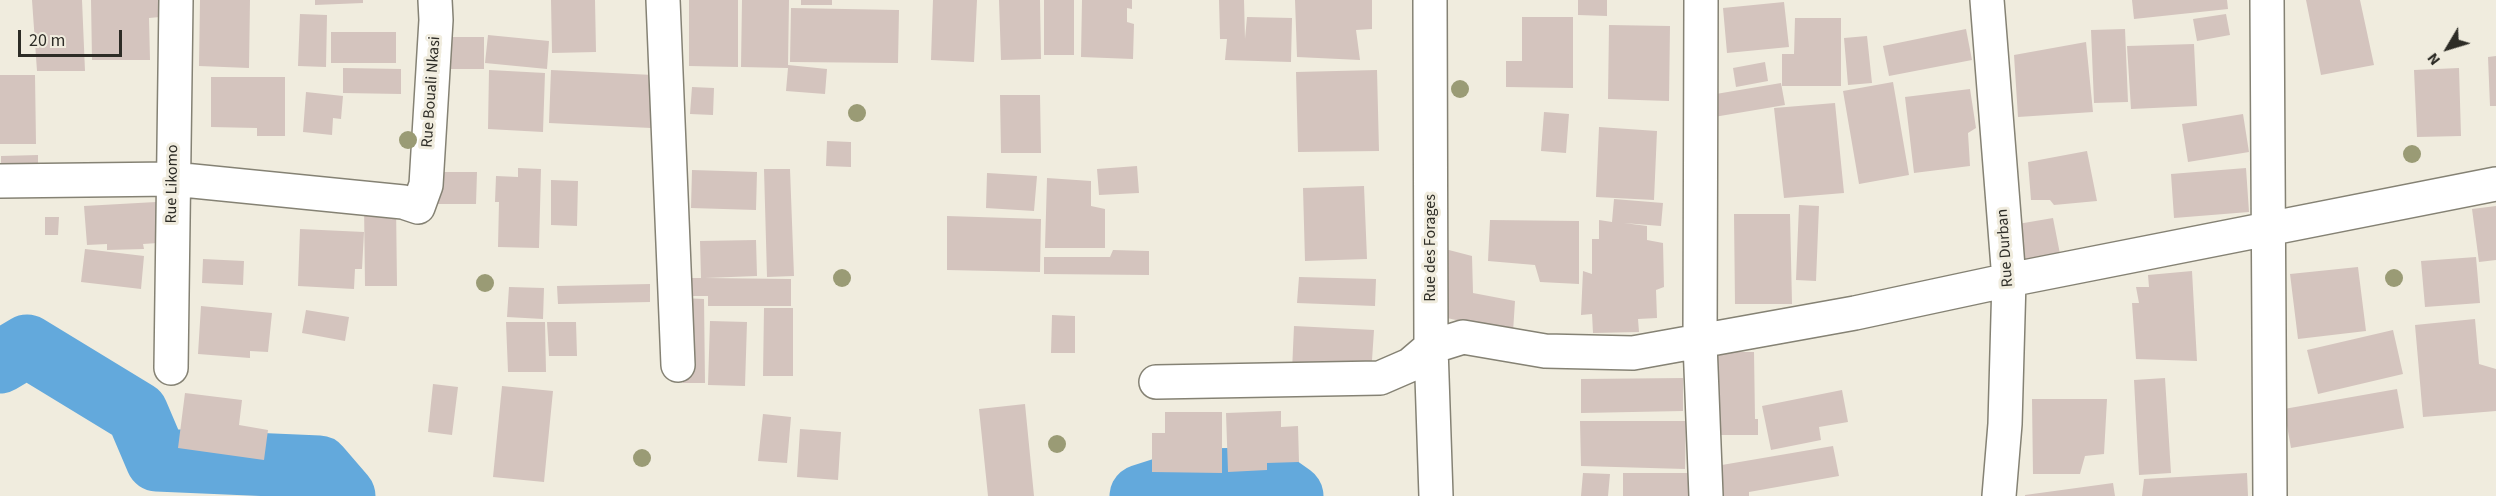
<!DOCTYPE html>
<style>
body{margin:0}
#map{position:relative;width:2496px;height:496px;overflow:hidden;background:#f0ecde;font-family:"Source Sans 3",sans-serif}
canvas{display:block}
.north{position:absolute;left:2418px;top:18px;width:60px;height:60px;-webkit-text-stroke:4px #f0ecde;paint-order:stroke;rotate:232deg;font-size:16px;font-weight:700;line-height:24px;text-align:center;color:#2d2c26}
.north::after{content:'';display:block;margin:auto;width:21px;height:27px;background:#2d2c26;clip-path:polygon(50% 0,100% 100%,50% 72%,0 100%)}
.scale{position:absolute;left:18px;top:30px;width:104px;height:27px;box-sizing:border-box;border:3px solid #2d2c26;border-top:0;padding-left:8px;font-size:18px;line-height:21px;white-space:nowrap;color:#2d2c26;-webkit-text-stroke:4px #f0ecde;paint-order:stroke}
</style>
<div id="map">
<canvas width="2496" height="496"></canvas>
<div class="north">N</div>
<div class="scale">20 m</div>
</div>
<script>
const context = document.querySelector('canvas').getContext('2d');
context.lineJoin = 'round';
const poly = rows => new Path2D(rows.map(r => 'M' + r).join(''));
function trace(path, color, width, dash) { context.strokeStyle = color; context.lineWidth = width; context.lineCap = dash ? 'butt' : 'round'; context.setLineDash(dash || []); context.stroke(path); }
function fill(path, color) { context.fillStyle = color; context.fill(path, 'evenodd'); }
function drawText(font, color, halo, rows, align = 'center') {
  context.font = font + ' "Source Sans 3",sans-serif'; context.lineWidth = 6; context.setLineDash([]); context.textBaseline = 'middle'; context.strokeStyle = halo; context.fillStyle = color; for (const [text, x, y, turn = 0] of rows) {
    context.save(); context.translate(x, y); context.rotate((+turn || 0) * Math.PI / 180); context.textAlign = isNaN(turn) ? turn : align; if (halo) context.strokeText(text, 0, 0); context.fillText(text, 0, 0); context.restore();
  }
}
const river = poly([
 [0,362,27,346,137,413,157,460,319,467,344,496],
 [1141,496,1191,480,1268,479,1292,496]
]);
const building = poly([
 [32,0,82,0,85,71,37,71],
 [91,0,160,0,160,17,149,18,150,60,92,60],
 [200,0,250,0,249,68,199,66],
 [315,0,363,0,363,3,315,5],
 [551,0,595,0,596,52,552,53],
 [689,0,738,0,738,67,689,66],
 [742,0,789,0,788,65,827,69,825,94,786,91,788,68,741,67],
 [801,0,832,0,832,5,801,5],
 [933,0,977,0,974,62,931,60],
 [999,0,1040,0,1041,59,1001,60],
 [1044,0,1074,0,1074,55,1044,55],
 [1082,0,1132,0,1132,9,1127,8,1127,22,1134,24,1133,59,1081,57],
 [1219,0,1244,0,1245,39,1247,17,1292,18,1291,62,1225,60,1227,39,1220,39],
 [1295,0,1372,0,1372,29,1356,30,1360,60,1297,57],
 [1578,0,1607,0,1607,16,1578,15],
 [2132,0,2227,0,2228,9,2134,19],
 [2306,0,2360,0,2374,65,2321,75],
 [1784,2,1789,47,1727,53,1723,8],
 [791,8,899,10,898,63,790,62],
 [300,14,327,15,326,67,298,66],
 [2226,14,2230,35,2197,41,2193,19],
 [1522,17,1573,17,1573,88,1506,87,1506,61,1522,61],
 [1795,18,1841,18,1841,86,1782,86,1782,54,1794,54],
 [1609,25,1670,26,1669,101,1608,99],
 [1966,29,1972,60,1889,76,1883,46],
 [2125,29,2128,102,2094,103,2091,30],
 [331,32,396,32,396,63,331,63],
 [488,35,549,41,547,69,485,63],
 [1867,36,1872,83,1848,85,1844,38],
 [438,37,484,37,484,69,438,69],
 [2086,42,2093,112,2018,117,2014,55],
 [2194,44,2197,106,2131,109,2127,46],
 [2496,56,2496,106,2490,106,2488,57],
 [1765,62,1768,81,1736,87,1733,68],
 [343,68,401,69,401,94,343,93],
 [2459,68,2461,136,2417,137,2414,70],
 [489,70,545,73,543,132,488,129],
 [551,70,653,75,651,128,549,123],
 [1377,70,1379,151,1298,152,1296,72],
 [0,75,35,75,36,144,0,144],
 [211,77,285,77,285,136,257,136,257,128,211,127],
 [1893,82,1909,175,1859,184,1843,91],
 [1781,83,1785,105,1714,117,1710,95],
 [692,87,714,88,713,115,690,114],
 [1970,89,1976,128,1968,133,1970,166,1914,173,1905,97],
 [306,92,343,96,341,119,333,118,332,135,303,132],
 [1000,95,1040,95,1041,153,1001,153],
 [1835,103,1844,193,1784,198,1774,108],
 [1544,112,1569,114,1566,153,1541,151],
 [2243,114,2249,152,2188,162,2182,124],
 [1599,127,1657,131,1654,200,1596,197],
 [827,141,851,142,851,167,826,166],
 [2087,151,2097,201,2054,205,2050,200,2031,200,2028,162],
 [38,155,38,177,1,178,1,156],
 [1137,166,1139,193,1099,195,1097,169],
 [518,168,541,169,539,248,498,247,499,202,495,202,496,176,518,177],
 [2246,168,2249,212,2174,218,2171,174],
 [764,169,790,169,794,276,767,277],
 [692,170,757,172,756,210,691,208],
 [433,172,477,172,476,204,433,204],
 [987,173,1037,176,1034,211,986,208],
 [1047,178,1091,181,1091,206,1105,209,1105,248,1045,248],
 [551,180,578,181,577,226,551,225],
 [1364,186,1367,259,1305,261,1303,188],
 [1614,199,1663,203,1661,226,1624,223,1647,226,1647,240,1663,243,1664,287,1656,290,1657,318,1638,319,1639,332,1593,333,1592,314,1581,315,1583,271,1592,274,1592,239,1599,239,1599,220,1612,222],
 [156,202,158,243,143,244,144,249,107,250,107,244,87,245,84,206],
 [364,203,396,203,397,286,365,286],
 [1799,205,1819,206,1816,281,1796,280],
 [2496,206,2496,260,2479,262,2472,209],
 [1734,214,1790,214,1792,304,1735,304],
 [947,216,1041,219,1040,272,947,270],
 [45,217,59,217,58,235,45,235],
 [2053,218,2060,254,2018,261,2012,225],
 [1490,220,1579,221,1579,284,1540,282,1535,265,1488,261],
 [300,229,364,232,362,269,355,269,354,289,298,286],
 [756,240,757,276,705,278,791,279,791,306,708,306,708,296,685,296,684,278,701,278,700,241],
 [85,249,144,256,141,289,81,282],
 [1445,249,1472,256,1473,293,1515,301,1513,332,1442,317],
 [1113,250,1149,251,1149,275,1044,274,1044,257,1110,257],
 [2476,257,2480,303,2425,307,2421,261],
 [203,259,244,261,243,285,202,283],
 [2358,267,2366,331,2298,339,2290,274],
 [2192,271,2197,361,2136,359,2132,303,2139,303,2136,287,2149,287,2148,275],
 [1299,277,1376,279,1375,306,1297,303],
 [650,284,650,302,558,304,557,286],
 [509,287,544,288,543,319,507,317],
 [682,298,704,299,705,383,683,383],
 [201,306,272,313,268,352,250,351,250,358,198,354],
 [764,308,793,308,793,376,763,376],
 [306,310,349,317,345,341,302,333],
 [1052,315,1075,316,1075,353,1051,353],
 [2475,319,2479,364,2496,369,2496,411,2423,417,2415,325],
 [710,321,747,322,745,386,708,385],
 [506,322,545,322,546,372,508,372],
 [547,322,576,322,577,356,549,356],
 [1294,326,1374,330,1371,375,1292,371],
 [2393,330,2403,374,2318,394,2307,350],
 [1717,352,1754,352,1755,419,1758,419,1758,435,1717,435],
 [1683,378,1683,411,1581,413,1581,379],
 [2165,378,2171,473,2139,475,2134,380],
 [433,384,458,387,452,435,428,432],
 [502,386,553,391,544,482,493,477],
 [2397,389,2404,428,2291,448,2284,409],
 [1842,390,1848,422,1819,427,1821,440,1771,450,1762,406],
 [185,393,242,400,239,425,268,430,264,460,178,448],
 [2032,399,2107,399,2104,454,2085,456,2080,474,2033,474],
 [1025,404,1034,496,988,496,979,409],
 [1281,411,1281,427,1298,426,1299,462,1267,463,1267,470,1228,472,1226,413],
 [1165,412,1222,412,1222,473,1152,472,1152,433,1165,433],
 [763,414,791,417,787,463,758,461],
 [1580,421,1686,421,1685,469,1581,466],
 [800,429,841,432,838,480,797,477],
 [1833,446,1839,476,1749,492,1749,496,1722,496,1716,466],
 [1583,473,1610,474,1608,496,1581,496],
 [1623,473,1691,473,1690,496,1623,496],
 [2247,473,2248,496,2142,496,2144,479],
 [2113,483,2115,496,2025,496,2025,495]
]);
const street = poly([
 [663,0,678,365],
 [1430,0,1431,347,1436,496],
 [1701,0,1700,343,1706,496],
 [1987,0,2009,280,2005,424,1999,496],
 [2267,0,2270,496],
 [0,181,173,179,403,202,418,207,426,185,436,20,435,0],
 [171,368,176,0],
 [1156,382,1380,378,1410,365,1431,347,1463,337,1545,351,1633,353,1855,313,2009,280,2496,184]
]);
const trees = [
 [1460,89],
 [857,113],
 [408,140],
 [2412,154],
 [842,278],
 [2394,278],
 [485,283],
 [1057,444],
 [642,458]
];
const streetNames = [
 ["Rue Bouali Nkasi",432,92,-86],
 ["Rue Likomo",173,184,-89],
 ["Rue des Forages",1431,248,-90],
 ["Rue Durban",2006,248,-94]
];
trace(river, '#63a9dc', 63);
fill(building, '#d4c4be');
trace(street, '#858274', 36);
trace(street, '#fff', 33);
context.fillStyle = '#9a9b75';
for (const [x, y] of trees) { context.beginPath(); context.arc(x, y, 9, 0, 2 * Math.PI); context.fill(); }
drawText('16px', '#2d2c26', '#f0ecde', streetNames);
</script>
